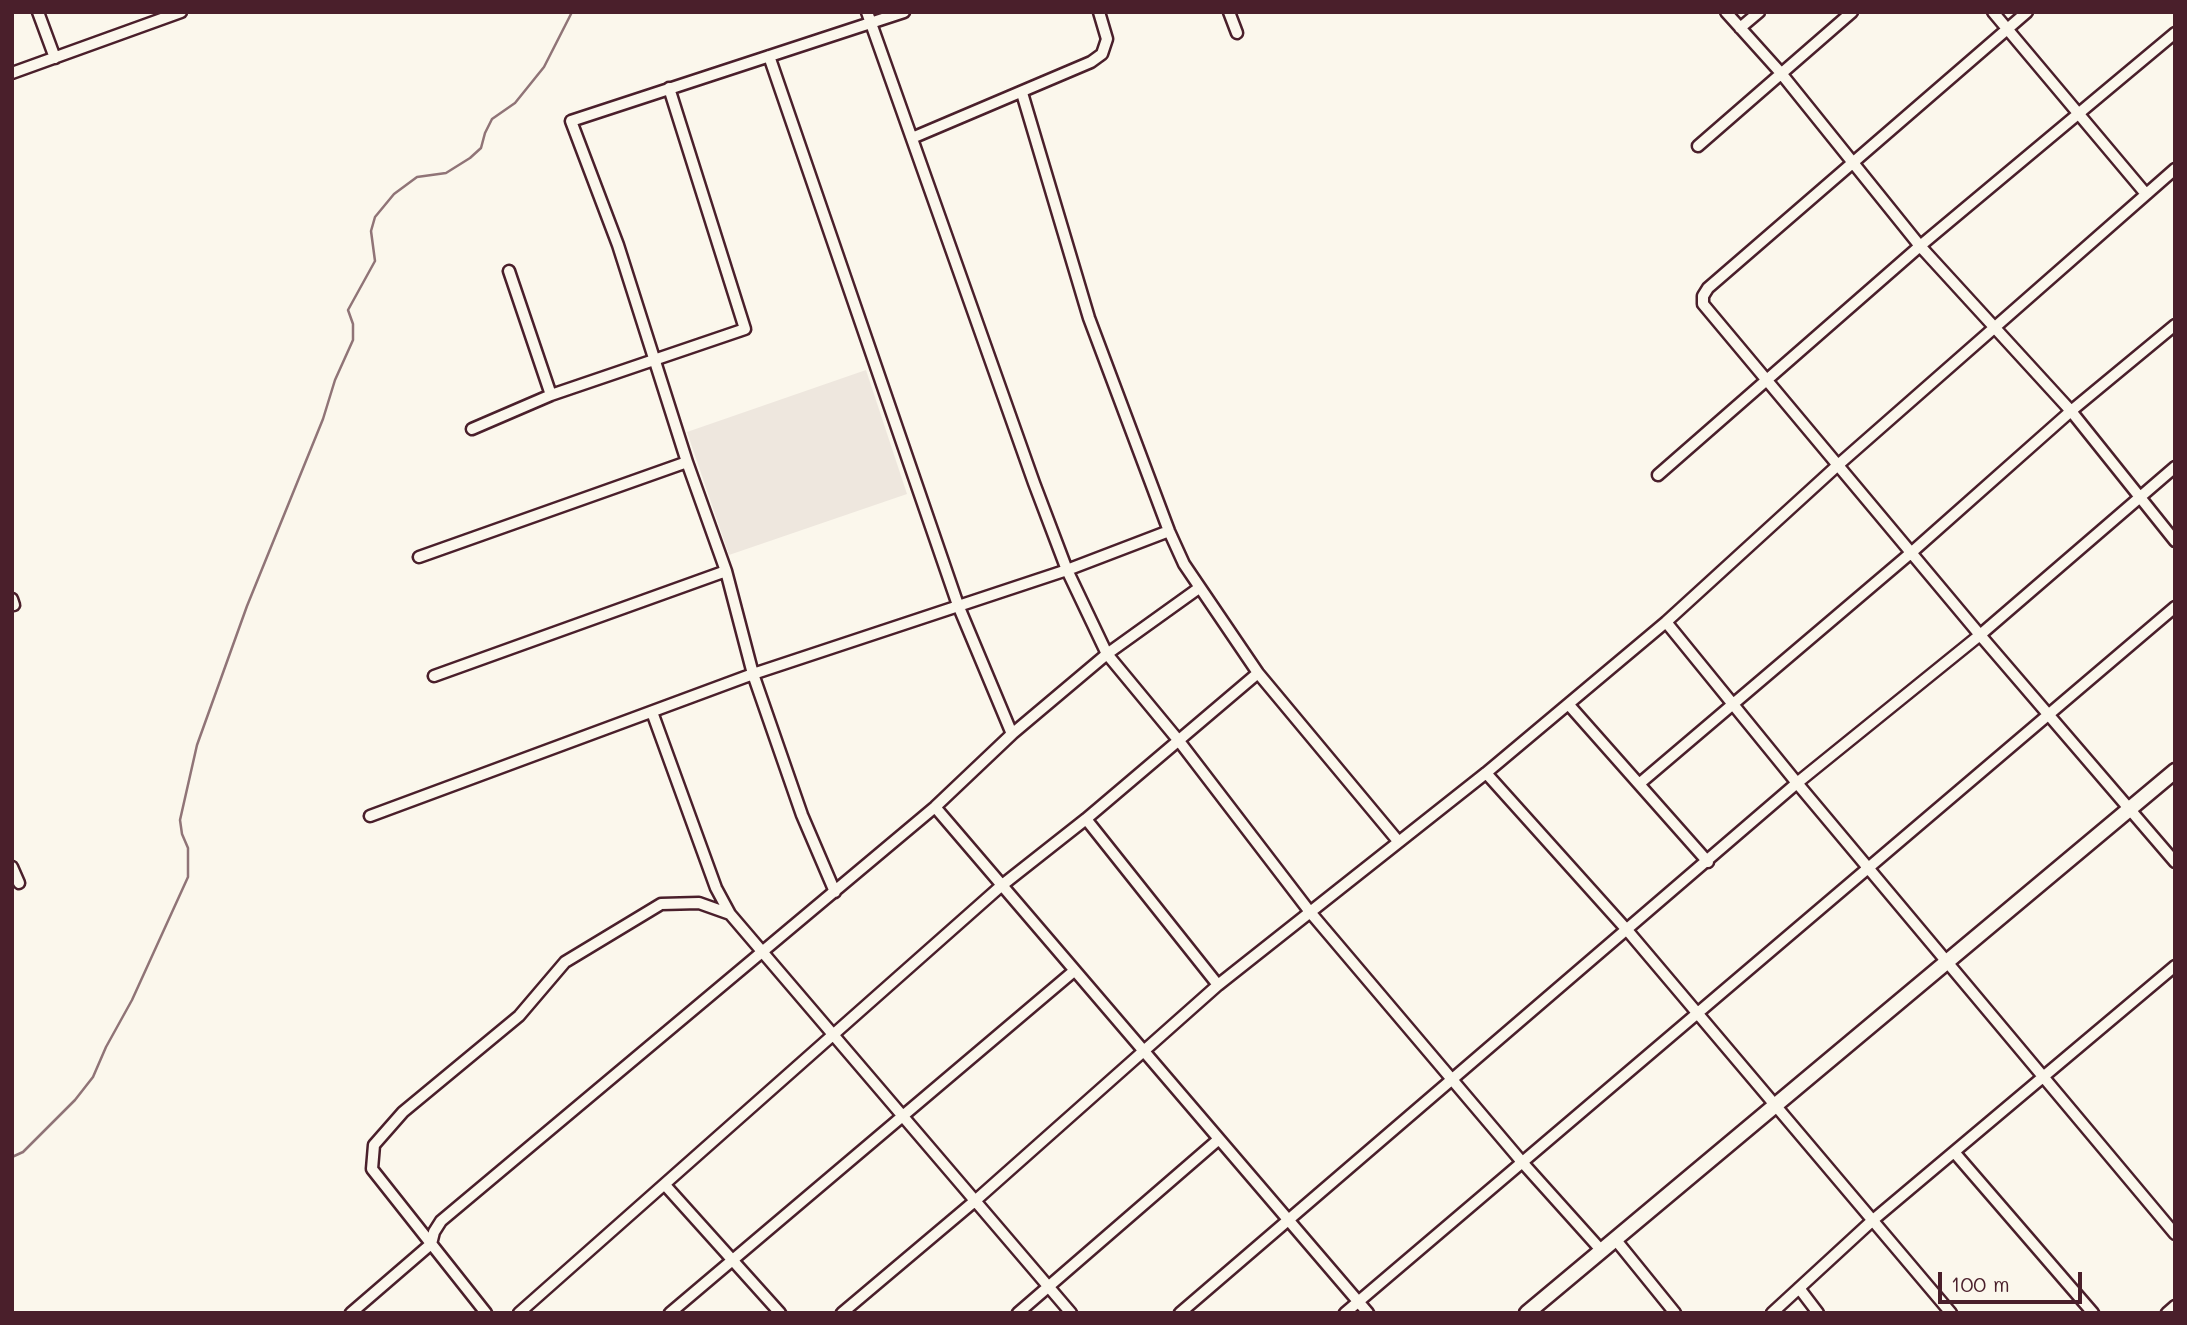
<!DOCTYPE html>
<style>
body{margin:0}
#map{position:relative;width:2187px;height:1325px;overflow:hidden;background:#fbf7ec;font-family:Mali,sans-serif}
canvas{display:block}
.frame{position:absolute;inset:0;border:14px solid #4a1f2b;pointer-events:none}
.scale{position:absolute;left:1938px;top:1272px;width:144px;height:32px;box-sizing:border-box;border:4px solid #4a1f2b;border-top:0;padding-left:9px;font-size:21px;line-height:24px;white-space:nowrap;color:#4a1f2b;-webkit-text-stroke:5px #fbf7ec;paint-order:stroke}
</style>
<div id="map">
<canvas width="2187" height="1325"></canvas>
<div class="frame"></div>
<div class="scale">100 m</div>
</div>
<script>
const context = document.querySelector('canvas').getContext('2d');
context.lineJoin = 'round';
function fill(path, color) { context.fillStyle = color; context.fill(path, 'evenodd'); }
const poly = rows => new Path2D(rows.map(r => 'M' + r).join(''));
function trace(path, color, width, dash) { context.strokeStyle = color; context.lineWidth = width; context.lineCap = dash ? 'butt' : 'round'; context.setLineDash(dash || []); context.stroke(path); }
const built = poly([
 [866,370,907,494,729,555,687,432]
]);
const stream = poly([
 [12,1157,23,1152,75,1100,93,1077,106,1047,132,1000,188,877,188,848,182,834,180,820,197,745,247,606,323,419,335,380,353,340,353,324,348,310,375,261,371,231,375,217,394,194,417,177,446,173,470,158,481,148,485,133,492,119,515,103,544,67,572,12]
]);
const street = poly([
 [38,12,55,58],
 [867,12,1034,483,1067,570,1107,654,1179,741,1310,912,1522,1162,1601,1250],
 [1229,12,1237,33],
 [1726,12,1780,72,1920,246,2071,411,2175,541],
 [1993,12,2146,194],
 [2027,12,1708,288,1703,296,1703,304,1980,635,2175,862],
 [1740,28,1759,12],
 [769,56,958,605,1012,734],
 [12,73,181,12],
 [1022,93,1089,318,1169,531,1184,564,1258,673,1398,841],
 [912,138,1091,62,1102,54,1107,39,1099,12],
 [1698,146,1852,12],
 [509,271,551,395],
 [472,429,551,395,745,329,669,88],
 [1658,475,1920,246,2175,33],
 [419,557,687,462],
 [12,599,14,605],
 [1666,622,1797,783,2175,1234],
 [434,676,726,571],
 [1569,705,1708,862],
 [652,712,716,888,730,914,1071,1313],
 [1486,773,1627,930,1951,1313],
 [1639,784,1912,552,2071,411,2175,325],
 [935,807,1368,1313],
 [370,816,753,674,1067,570,1169,531],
 [1086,819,1218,985],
 [12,867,19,883],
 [835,892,802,815,753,674,726,571,687,462,618,245,571,121,904,12],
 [1954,1152,2093,1313],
 [665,1185,780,1313],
 [1615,1239,1675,1313],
 [1799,1288,1818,1313],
 [351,1313,431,1244,434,1232,441,1221,935,807,1012,734,1107,654,1199,588],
 [486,1313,372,1169,374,1145,403,1112,519,1016,565,962,661,904,699,903,730,914],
 [519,1313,1001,886,1086,819,1258,673],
 [670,1313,1074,971],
 [842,1313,976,1200,1218,985,1486,773,1666,622,1838,465,2175,169],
 [1018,1313,1219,1139],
 [1180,1313,1797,783,1980,635,2175,467],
 [1345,1313,2175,607],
 [1772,1313,1873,1220,2175,966],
 [2167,1313,2175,1306]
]);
const secondary = poly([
 [1527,1313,2175,771]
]);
fill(built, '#eee7de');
trace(stream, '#907477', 2.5);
trace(street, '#4a1f2b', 15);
trace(secondary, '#4a1f2b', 19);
trace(street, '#fbf7ec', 10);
trace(secondary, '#fbf7ec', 14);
</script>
